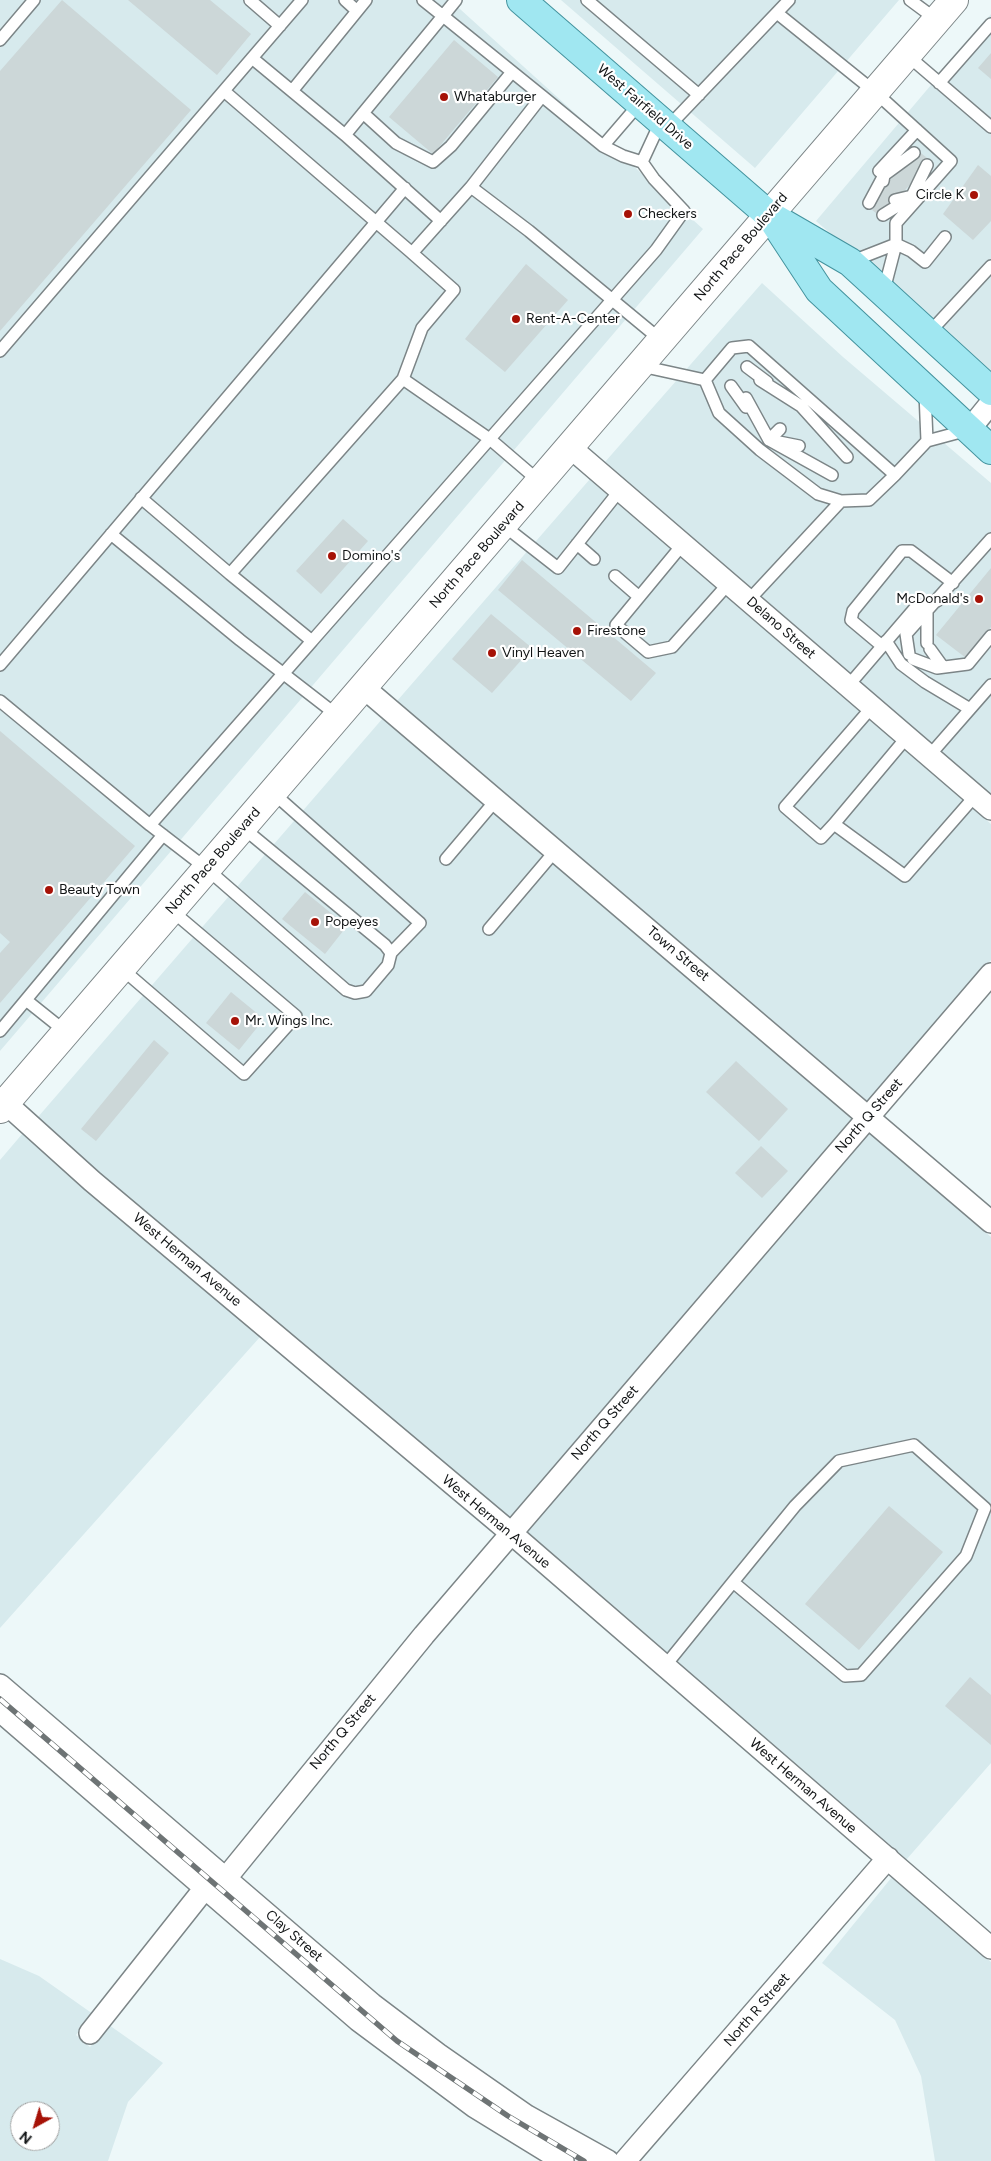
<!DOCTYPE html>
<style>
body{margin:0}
#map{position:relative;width:991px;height:2161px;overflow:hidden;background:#edf8f9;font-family:Figtree,sans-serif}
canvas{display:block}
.north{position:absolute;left:10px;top:2101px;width:50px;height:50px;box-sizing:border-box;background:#fff;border:1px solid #a0a1a1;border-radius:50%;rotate:219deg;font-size:14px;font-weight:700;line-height:20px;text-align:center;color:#111415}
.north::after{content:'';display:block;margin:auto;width:18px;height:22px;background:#a61207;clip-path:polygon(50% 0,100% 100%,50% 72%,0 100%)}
</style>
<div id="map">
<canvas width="991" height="2161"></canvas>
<div class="north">N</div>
</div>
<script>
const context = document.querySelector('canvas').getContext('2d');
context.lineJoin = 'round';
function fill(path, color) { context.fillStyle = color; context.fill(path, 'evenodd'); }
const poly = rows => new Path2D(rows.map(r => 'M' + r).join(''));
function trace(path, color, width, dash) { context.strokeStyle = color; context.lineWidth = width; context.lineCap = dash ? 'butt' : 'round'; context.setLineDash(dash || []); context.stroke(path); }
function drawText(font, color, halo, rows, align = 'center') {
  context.font = font + ' Figtree,sans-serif'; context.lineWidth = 4.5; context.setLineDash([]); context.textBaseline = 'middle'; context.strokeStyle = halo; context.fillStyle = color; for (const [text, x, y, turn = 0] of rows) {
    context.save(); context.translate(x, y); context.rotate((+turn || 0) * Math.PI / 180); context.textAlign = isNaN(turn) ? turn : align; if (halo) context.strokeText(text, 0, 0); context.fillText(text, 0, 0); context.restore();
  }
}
const built = poly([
 [0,0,450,0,703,229,0,1051],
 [561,0,899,0,755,168],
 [991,14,991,372,816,221],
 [762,283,843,357,991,483,991,794,605,462],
 [590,479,991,824,991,960,868,1102,397,701],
 [383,718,854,1118,511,1519,100,1173,38,1117],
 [868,1131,991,1237,991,1763,906,1860,525,1531],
 [23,1133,85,1190,260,1337,0,1628,0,1160],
 [892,1877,991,1962,991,2161,935,2161,921,2076,895,2020,822,1963],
 [0,1959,39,1976,93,2014,76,2035,90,2047,109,2025,163,2063,128,2102,108,2161,0,2161],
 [20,2111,50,2111,50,2141,20,2141]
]);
const building = poly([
 [62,0,191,110,0,331,0,71],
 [128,0,210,0,251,34,217,75],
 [454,40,498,77,433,154,389,117],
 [991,53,991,79,978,68],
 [917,150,931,161,881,217,867,206],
 [978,165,991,176,991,221,973,240,943,214],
 [526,264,568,300,505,372,465,339],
 [343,519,368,541,321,594,296,571],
 [522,560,656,673,631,701,498,590],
 [991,568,991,627,966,658,936,635],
 [491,614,532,648,492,693,452,659],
 [0,731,135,846,0,1003,0,953,10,942,0,933],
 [305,892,347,926,325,954,282,919],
 [231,992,264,1019,239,1050,206,1023],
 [154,1040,169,1053,96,1141,81,1129],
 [736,1061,788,1109,759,1141,706,1092],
 [761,1146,788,1171,762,1198,735,1173],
 [889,1506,943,1552,859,1650,805,1604],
 [970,1677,991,1695,991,1745,945,1706]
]);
const service = poly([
 [250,0,280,26],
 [345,0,357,11],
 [423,0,443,16,456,0],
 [587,0,699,95],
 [910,0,937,20],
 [777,13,875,92,951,161,896,223,896,244,884,290],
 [0,40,34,0],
 [907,55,991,127],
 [252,58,345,135,441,221],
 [939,83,991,24],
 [224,91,412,253],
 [292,91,366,0],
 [363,113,396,143,433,162,451,146,512,72],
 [668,127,789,0],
 [345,135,443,16,542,96],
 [603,146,640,103],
 [883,181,884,175,914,153],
 [471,187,542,96,603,146,623,156,642,162],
 [895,200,912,196,927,165],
 [869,203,884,175,879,171,917,130],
 [883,215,907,200],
 [850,262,896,244,911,251,925,262,945,237],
 [928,334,991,266],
 [0,351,302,0],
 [641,366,705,380],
 [747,367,767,382],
 [403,379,491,440,540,482],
 [705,380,732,348,749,346,895,475,869,500,841,501,748,601],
 [705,380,719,413,760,450,818,494,841,501],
 [760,380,801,406,847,457],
 [731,386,746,407],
 [925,393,927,441],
 [746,398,769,440,832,475],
 [780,429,769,440,799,446],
 [895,475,927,441,968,430],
 [141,498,230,574],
 [503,525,558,568,620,490],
 [111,534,240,640,338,716],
 [577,544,594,559],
 [683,544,616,625,648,652,672,647,729,583],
 [615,576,638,596],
 [927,612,927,643],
 [312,641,656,250,684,211,654,179,642,162,661,121],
 [886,641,901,664,925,682,970,709],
 [882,646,851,620,853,611,902,551,911,551,953,583],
 [930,649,943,667],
 [909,654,906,634,991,539],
 [913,659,937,668,968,664,991,636],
 [0,665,405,188],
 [848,686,915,608,937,601],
 [0,701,150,825,312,641,230,574,403,379,422,328,454,290,412,253,471,187,529,231,662,341],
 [872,707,785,807,821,838,834,824,905,876,975,796],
 [929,756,991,685],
 [272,792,420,923,391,953],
 [834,824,907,737],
 [150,825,207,869,346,990,355,993,366,991,388,965,391,953,385,945,242,827],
 [446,859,496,800],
 [489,929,556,850],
 [121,968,244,1074,296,1016,171,910],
 [26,1000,66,1032],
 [0,1031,163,835],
 [665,1666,733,1582,795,1506,839,1461,914,1445,985,1508,966,1556,861,1675,845,1676,733,1582]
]);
const minor = poly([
 [969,430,991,403],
 [571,448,991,809],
 [363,687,991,1222],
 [0,1098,92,1181,511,1533,991,1948],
 [0,1685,372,2004,438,2054,527,2116,608,2161],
 [0,1711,358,2020,475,2107,563,2161],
 [226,1878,424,1635,991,974],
 [90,2033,205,1888],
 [625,2161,888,1858]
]);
const secondary = poly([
 [0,1109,954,0]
]);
const primary = poly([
 [521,0,769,215,850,262,991,391],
 [773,220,819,290,991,450]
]);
const rail = poly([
 [0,1699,397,2041,508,2116,584,2161]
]);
const markers = [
 [444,97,5,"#a61207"],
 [974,195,5,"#a61207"],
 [628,214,5,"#a61207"],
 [516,319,5,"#a61207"],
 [332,556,5,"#a61207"],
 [979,599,5,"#a61207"],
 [577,631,5,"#a61207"],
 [492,653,5,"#a61207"],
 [49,890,5,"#a61207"],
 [315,922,5,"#a61207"],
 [235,1021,5,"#a61207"]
];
const poiNames = [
 ["Whataburger",454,97],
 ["Circle K",964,195,"right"],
 ["Checkers",638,214],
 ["Rent-A-Center",526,319],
 ["Domino's",342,556],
 ["McDonald's",969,599,"right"],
 ["Firestone",587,631],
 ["Vinyl Heaven",502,653],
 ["Beauty Town",59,890],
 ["Popeyes",325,922],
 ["Mr. Wings Inc.",245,1021]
];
const streetNames = [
 ["West Fairfield Drive",645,107,41],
 ["North Pace Boulevard",741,247,-50],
 ["North Pace Boulevard",477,555,-49],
 ["Delano Street",781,628,41],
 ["North Pace Boulevard",213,861,-49],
 ["Town Street",678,954,40],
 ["North Q Street",869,1116,-49],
 ["West Herman Avenue",187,1260,40],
 ["North Q Street",605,1423,-49],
 ["West Herman Avenue",496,1522,40],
 ["North Q Street",343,1732,-50],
 ["West Herman Avenue",803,1786,41],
 ["Clay Street",294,1936,41],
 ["North R Street",757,2010,-49]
];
fill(built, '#d7eaed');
fill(building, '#ccd7d8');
trace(service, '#7c8587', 14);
trace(minor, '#7c8587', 24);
trace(secondary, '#7c8587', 30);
trace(primary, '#44939e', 30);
trace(service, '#fff', 11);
trace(minor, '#fff', 21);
trace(secondary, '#fff', 28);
trace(primary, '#a0e7f1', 28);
trace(rail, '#6e7475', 5.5);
trace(rail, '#fff', 4, [11]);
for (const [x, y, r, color] of markers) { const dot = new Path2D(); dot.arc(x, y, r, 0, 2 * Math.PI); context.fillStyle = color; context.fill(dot); trace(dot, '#fff', 2); }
drawText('14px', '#111415', '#fff', poiNames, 'left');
drawText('14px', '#111415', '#fff', streetNames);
</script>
